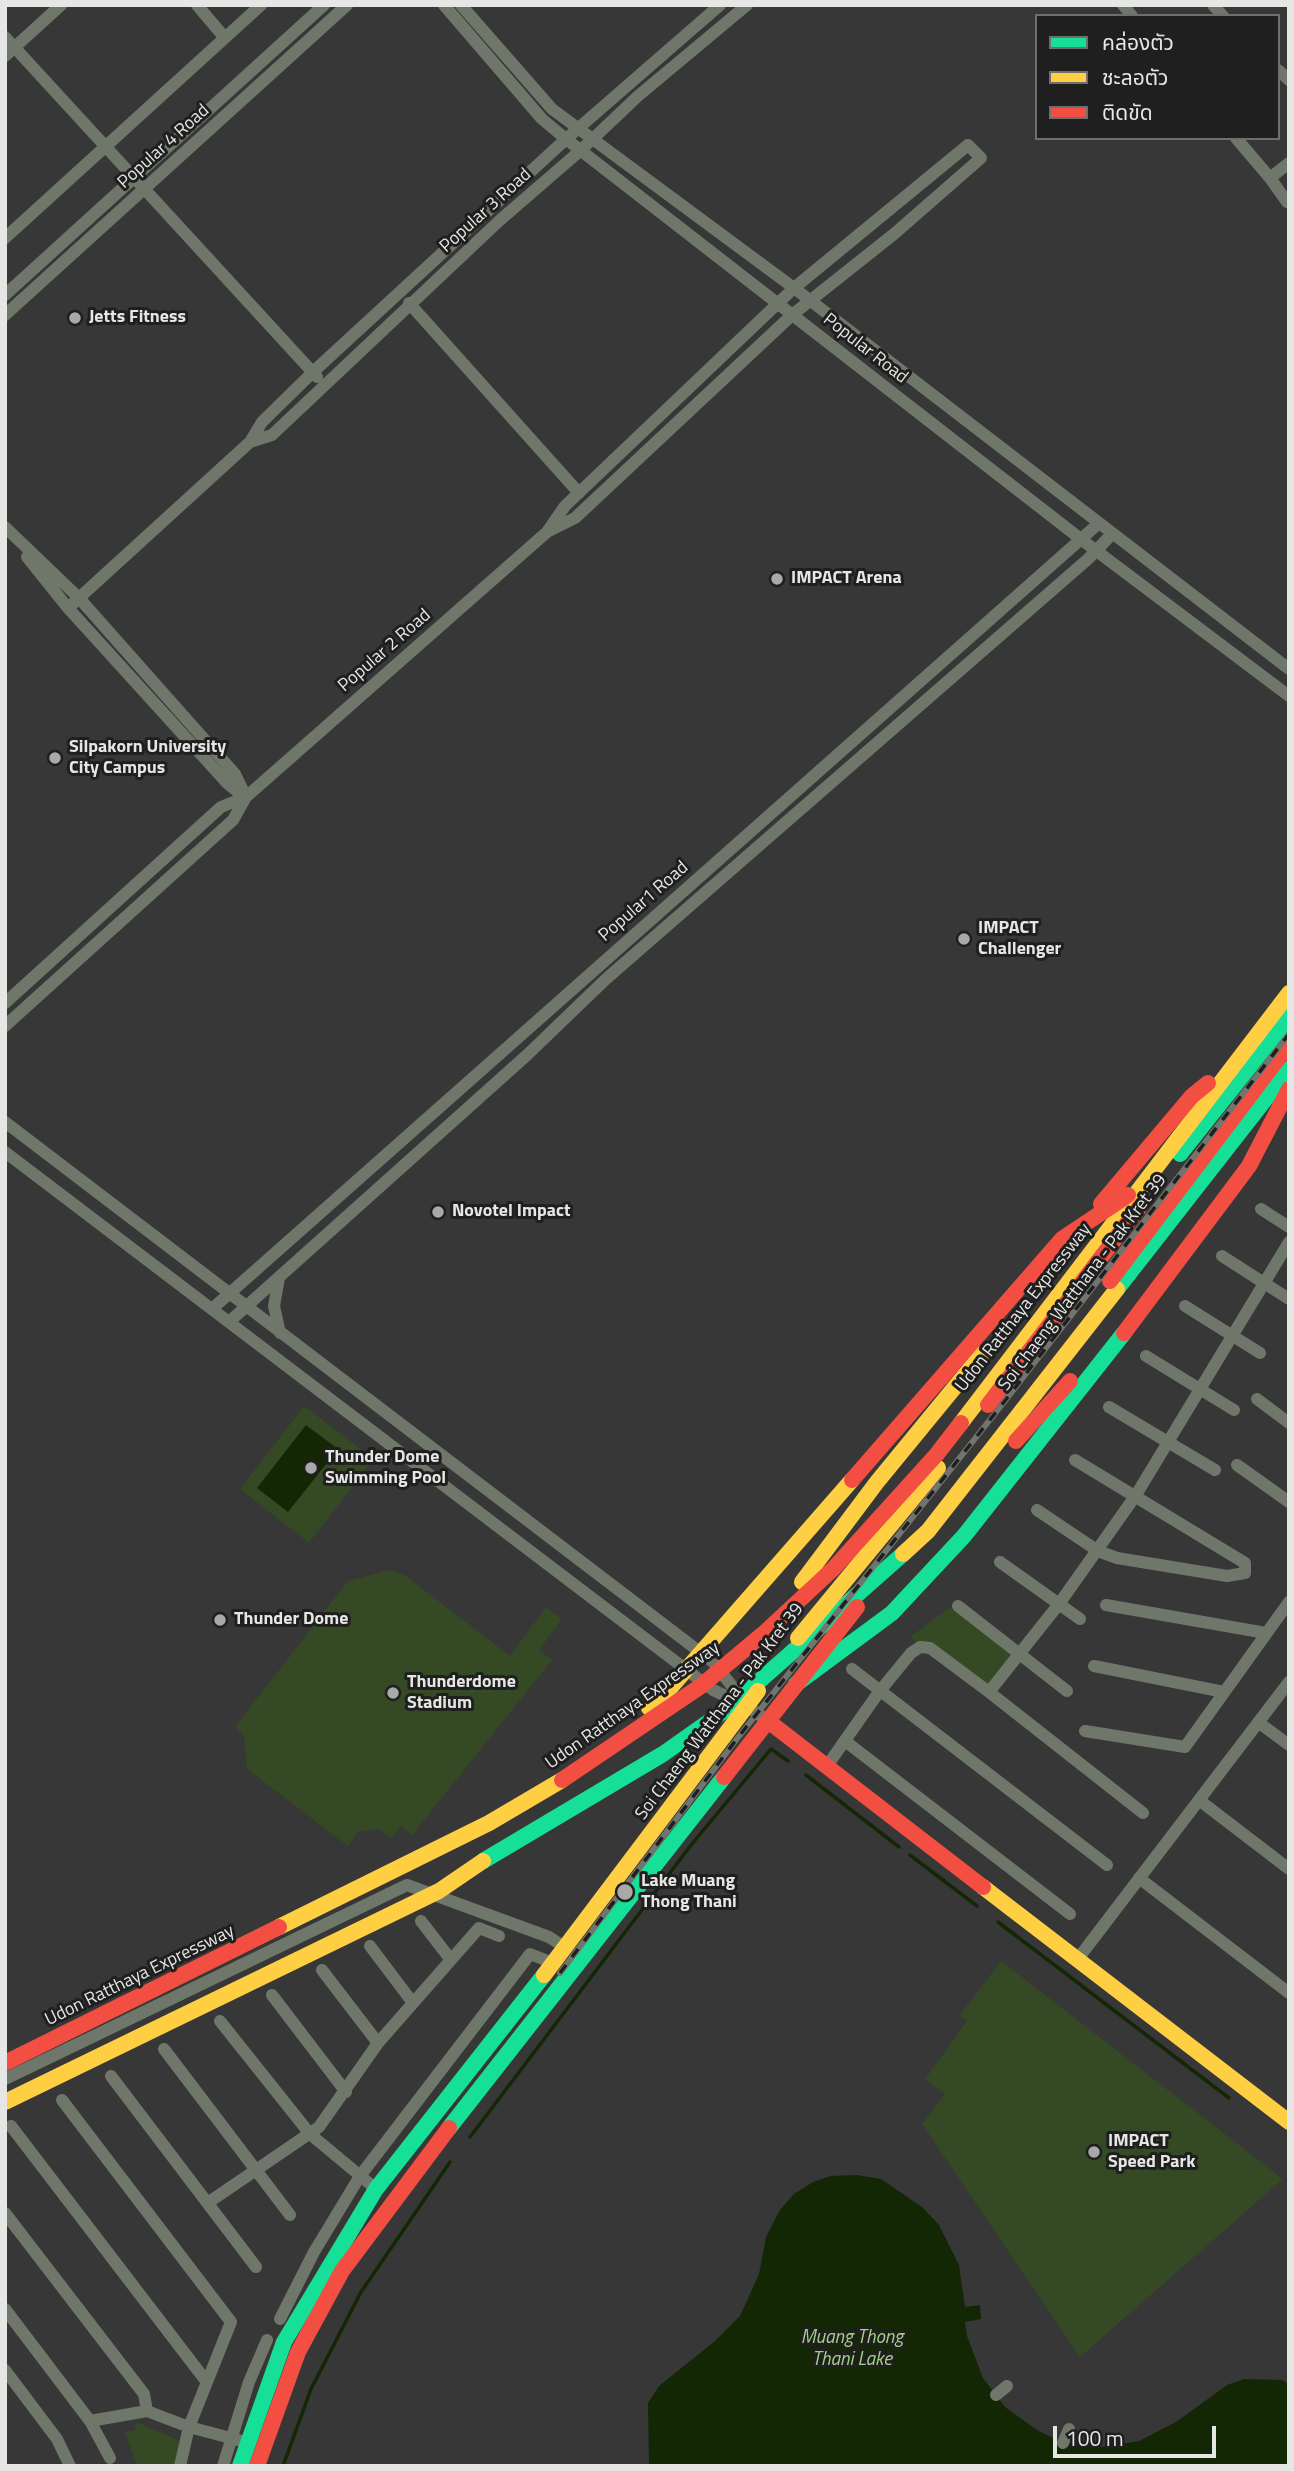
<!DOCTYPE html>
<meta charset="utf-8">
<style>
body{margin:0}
#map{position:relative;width:1294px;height:2471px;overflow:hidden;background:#373737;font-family:"Titillium Web","Noto Sans Thai",sans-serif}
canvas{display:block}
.frame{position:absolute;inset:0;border:7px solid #e6e7e5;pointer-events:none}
.legend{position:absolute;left:1035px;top:14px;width:245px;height:126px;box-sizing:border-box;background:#1e1f1e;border:2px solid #6e6f6e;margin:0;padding:9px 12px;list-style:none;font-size:21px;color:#e6e7e5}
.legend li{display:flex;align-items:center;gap:14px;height:35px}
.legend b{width:35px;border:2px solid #6e6f6e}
.scale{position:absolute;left:1053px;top:2426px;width:163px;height:32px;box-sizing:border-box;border:4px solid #e6e7e5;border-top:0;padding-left:9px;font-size:21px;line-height:24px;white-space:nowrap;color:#e6e7e5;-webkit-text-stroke:5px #1e1f1e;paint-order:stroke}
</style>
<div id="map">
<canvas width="1294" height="2471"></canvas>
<div class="frame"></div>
<ul class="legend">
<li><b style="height:9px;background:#16e098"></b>คล่องตัว</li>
<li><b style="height:9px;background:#ffcf43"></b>ชะลอตัว</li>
<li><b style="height:9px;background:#f24e42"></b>ติดขัด</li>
</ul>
<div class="scale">100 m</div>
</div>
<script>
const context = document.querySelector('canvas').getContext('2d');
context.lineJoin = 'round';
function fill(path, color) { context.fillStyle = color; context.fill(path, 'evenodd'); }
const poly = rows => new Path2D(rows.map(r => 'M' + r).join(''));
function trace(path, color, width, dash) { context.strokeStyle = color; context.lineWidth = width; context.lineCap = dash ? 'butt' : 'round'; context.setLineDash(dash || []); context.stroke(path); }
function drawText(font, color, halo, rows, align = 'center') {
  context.font = font + ' "Titillium Web",sans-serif'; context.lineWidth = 6; context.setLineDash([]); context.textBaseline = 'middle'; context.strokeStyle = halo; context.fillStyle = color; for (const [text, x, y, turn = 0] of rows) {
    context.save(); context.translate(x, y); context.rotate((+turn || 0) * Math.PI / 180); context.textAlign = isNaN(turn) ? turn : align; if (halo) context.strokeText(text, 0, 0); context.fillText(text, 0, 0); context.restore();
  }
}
const green = poly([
 [304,1406,374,1459,309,1543,240,1489],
 [389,1570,406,1576,510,1656,546,1607,562,1619,539,1650,552,1660,412,1835,401,1826,391,1838,379,1829,358,1832,348,1846,247,1769,244,1736,235,1727,348,1581],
 [950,1607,1013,1654,982,1691,910,1637],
 [1001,1961,1283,2179,1080,2357,922,2124,945,2094,925,2079,967,2021,960,2015],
 [136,2422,183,2442,177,2466,137,2466,125,2432,135,2430]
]);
const water = poly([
 [306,1425,338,1449,288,1512,257,1488],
 [857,2175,881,2179,922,2207,939,2225,959,2265,965,2307,980,2305,981,2319,965,2322,967,2336,983,2378,1005,2407,1037,2430,1063,2443,1102,2447,1139,2441,1176,2422,1227,2385,1244,2379,1282,2380,1289,2384,1289,2466,649,2466,648,2403,659,2386,715,2341,740,2316,759,2274,766,2237,780,2210,794,2194,813,2182,831,2176]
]);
const stream = poly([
 [806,1775,899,1847],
 [910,1855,977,1906],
 [998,1922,1229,2098],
 [470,2137,691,1845,771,1749,788,1761],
 [283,2466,311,2389,361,2292,450,2162]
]);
const street = poly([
 [197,5,225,38],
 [444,5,542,119,566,139,1082,540,1289,696],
 [461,5,552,109,794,288,1289,669],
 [1123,5,1132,16],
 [1213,5,1223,16],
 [5,37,317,377],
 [5,56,61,5],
 [1278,70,1289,80],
 [1236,138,1270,178,1289,163],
 [1270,178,1287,202],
 [5,238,261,5],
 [5,295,324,5],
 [409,303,579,493],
 [5,315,347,5],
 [250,442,272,435,499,221,581,150,638,96,747,5],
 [5,527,79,598,235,774,246,797],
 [27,557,68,608,227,783,242,795],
 [68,608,250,442,262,422,313,372,566,139,720,5],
 [5,1003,221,807,246,797,547,532,565,506,794,288,968,145,981,158,894,234,792,315,575,518,547,532],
 [5,1026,233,820,246,797],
 [5,1122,713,1662,743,1700],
 [5,1152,713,1690,747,1706,768,1721],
 [1261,1209,1289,1227],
 [1222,1256,1289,1299],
 [279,1278,274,1306,280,1333],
 [1185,1306,1260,1353],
 [213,1308,1098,524],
 [230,1321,527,1055,606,979,1088,559,1112,534],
 [1146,1356,1234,1410],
 [1257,1399,1289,1423],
 [1109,1407,1215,1470],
 [1237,1465,1289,1502],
 [1037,1510,1098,1551,1117,1558,1227,1576,1245,1573,1245,1563,1075,1460],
 [1000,1562,1080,1619],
 [1106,1605,1266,1633],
 [958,1606,1067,1691],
 [1094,1666,1224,1692],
 [852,1669,1107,1865],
 [989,1692,1143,1813],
 [1258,1722,1289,1745],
 [1085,1731,1185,1747,1289,1602],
 [845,1741,1070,1914],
 [827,1766,879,1692,911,1653,920,1647,930,1648,989,1692,1059,1604,1136,1495,1289,1242],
 [1199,1800,1289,1869],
 [1139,1878,1289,1993],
 [421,1921,451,1960],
 [370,1946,413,2003],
 [1077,1960,1289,1682],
 [322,1970,378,2043],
 [272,1995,346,2092],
 [220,2021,310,2134,376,2189],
 [164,2049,290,2215],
 [111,2076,256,2267],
 [5,2079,407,1885,549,1937,566,1948],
 [62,2100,231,2322,189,2427,180,2466],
 [11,2126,206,2381],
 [209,2202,319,2127,378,2043,479,1928,499,1936],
 [5,2213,144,2394,147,2411],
 [5,2309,90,2421,110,2458],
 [280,2319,314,2252,360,2176,530,1954,553,1963],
 [5,2370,57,2439,70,2466],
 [996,2395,1007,2386],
 [90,2421,147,2411,189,2427,246,2442],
 [1063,2443,1069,2429],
 [223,2466,249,2382,267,2340]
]);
const fast = poly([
 [1180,1154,1289,1017],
 [1117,1289,1289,1069],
 [796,1684,892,1613,964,1536,1124,1333],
 [483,1861,663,1754,731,1706,903,1554],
 [449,2128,724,1777],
 [240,2466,284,2342,376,2189,544,1975]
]);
const slow = poly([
 [961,1423,1289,993],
 [903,1554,928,1531,1117,1289],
 [802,1582,877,1482,982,1354],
 [798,1638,938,1468],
 [649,1708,671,1687,852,1480],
 [983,1887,1289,2122],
 [279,1927,489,1823,562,1780],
 [544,1975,758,1691],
 [5,2102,439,1891,483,1861]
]);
const jam = poly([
 [1101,1204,1192,1096,1208,1083],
 [1110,1281,1289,1044],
 [1124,1333,1249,1166,1289,1089],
 [988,1405,1142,1204],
 [1016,1441,1070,1381],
 [852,1480,1062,1239,1128,1195],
 [768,1721,983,1887],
 [724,1777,857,1607],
 [562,1780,701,1686,763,1634,833,1569,937,1454,961,1423],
 [5,2063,279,1927],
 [257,2466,298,2352,342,2271,449,2128]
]);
const rail = poly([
 [560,1973,736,1740,1004,1402,1289,1034]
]);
const markers = [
 [75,318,7,"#a9a9a8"],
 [777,579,7,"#a9a9a8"],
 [55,758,7,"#a9a9a8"],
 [964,939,7,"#a9a9a8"],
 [438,1212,7,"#a9a9a8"],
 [311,1468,7,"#a9a9a8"],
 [220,1620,7,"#a9a9a8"],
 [393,1693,7,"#a9a9a8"],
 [625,1892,9,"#a9a9a8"],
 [1094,2152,7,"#a9a9a8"]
];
const streetNames = [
 ["Popular 4 Road",164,147,-42],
 ["Popular 3 Road",486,211,-42],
 ["Popular Road",865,349,38],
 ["Popular 2 Road",385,651,-41],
 ["Popular1 Road",644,902,-41],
 ["Soi Chaeng Watthana - Pak Kret 39",1083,1283,-53],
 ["Udon Ratthaya Expressway",1024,1308,-52],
 ["Udon Ratthaya Expressway",633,1706,-35],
 ["Soi Chaeng Watthana - Pak Kret 39",720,1712,-53],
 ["Udon Ratthaya Expressway",140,1976,-26]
];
const poiNames = [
 ["Jetts Fitness",89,318],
 ["IMPACT Arena",791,579],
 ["Silpakorn University",69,748],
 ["City Campus",69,769],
 ["IMPACT",978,929],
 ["Challenger",978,950],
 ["Novotel Impact",452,1212],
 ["Thunder Dome",325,1458],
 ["Swimming Pool",325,1479],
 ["Thunder Dome",234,1620],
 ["Thunderdome",407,1683],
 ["Stadium",407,1704],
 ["Lake Muang",641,1882],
 ["Thong Thani",641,1903],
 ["IMPACT",1108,2142],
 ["Speed Park",1108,2163]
];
const waterNames = [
 ["Muang Thong",852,2338],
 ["Thani Lake",852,2360]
];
fill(green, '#344924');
fill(water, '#142705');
trace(stream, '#142705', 3.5);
trace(street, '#6f776a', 12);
trace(fast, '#16e098', 16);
trace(slow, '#ffcf43', 16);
trace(jam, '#f24e42', 16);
trace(rail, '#71756e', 6);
trace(rail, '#1e1f1e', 3.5, [10]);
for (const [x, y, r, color] of markers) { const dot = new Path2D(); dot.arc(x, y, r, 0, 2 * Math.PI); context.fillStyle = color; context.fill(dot); trace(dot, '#1e1f1e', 2.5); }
drawText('18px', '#e6e7e5', '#1e1f1e', streetNames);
drawText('bold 18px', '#e6e7e5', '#1e1f1e', poiNames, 'left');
drawText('italic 19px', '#a3d285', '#1e1f1e', waterNames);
</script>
